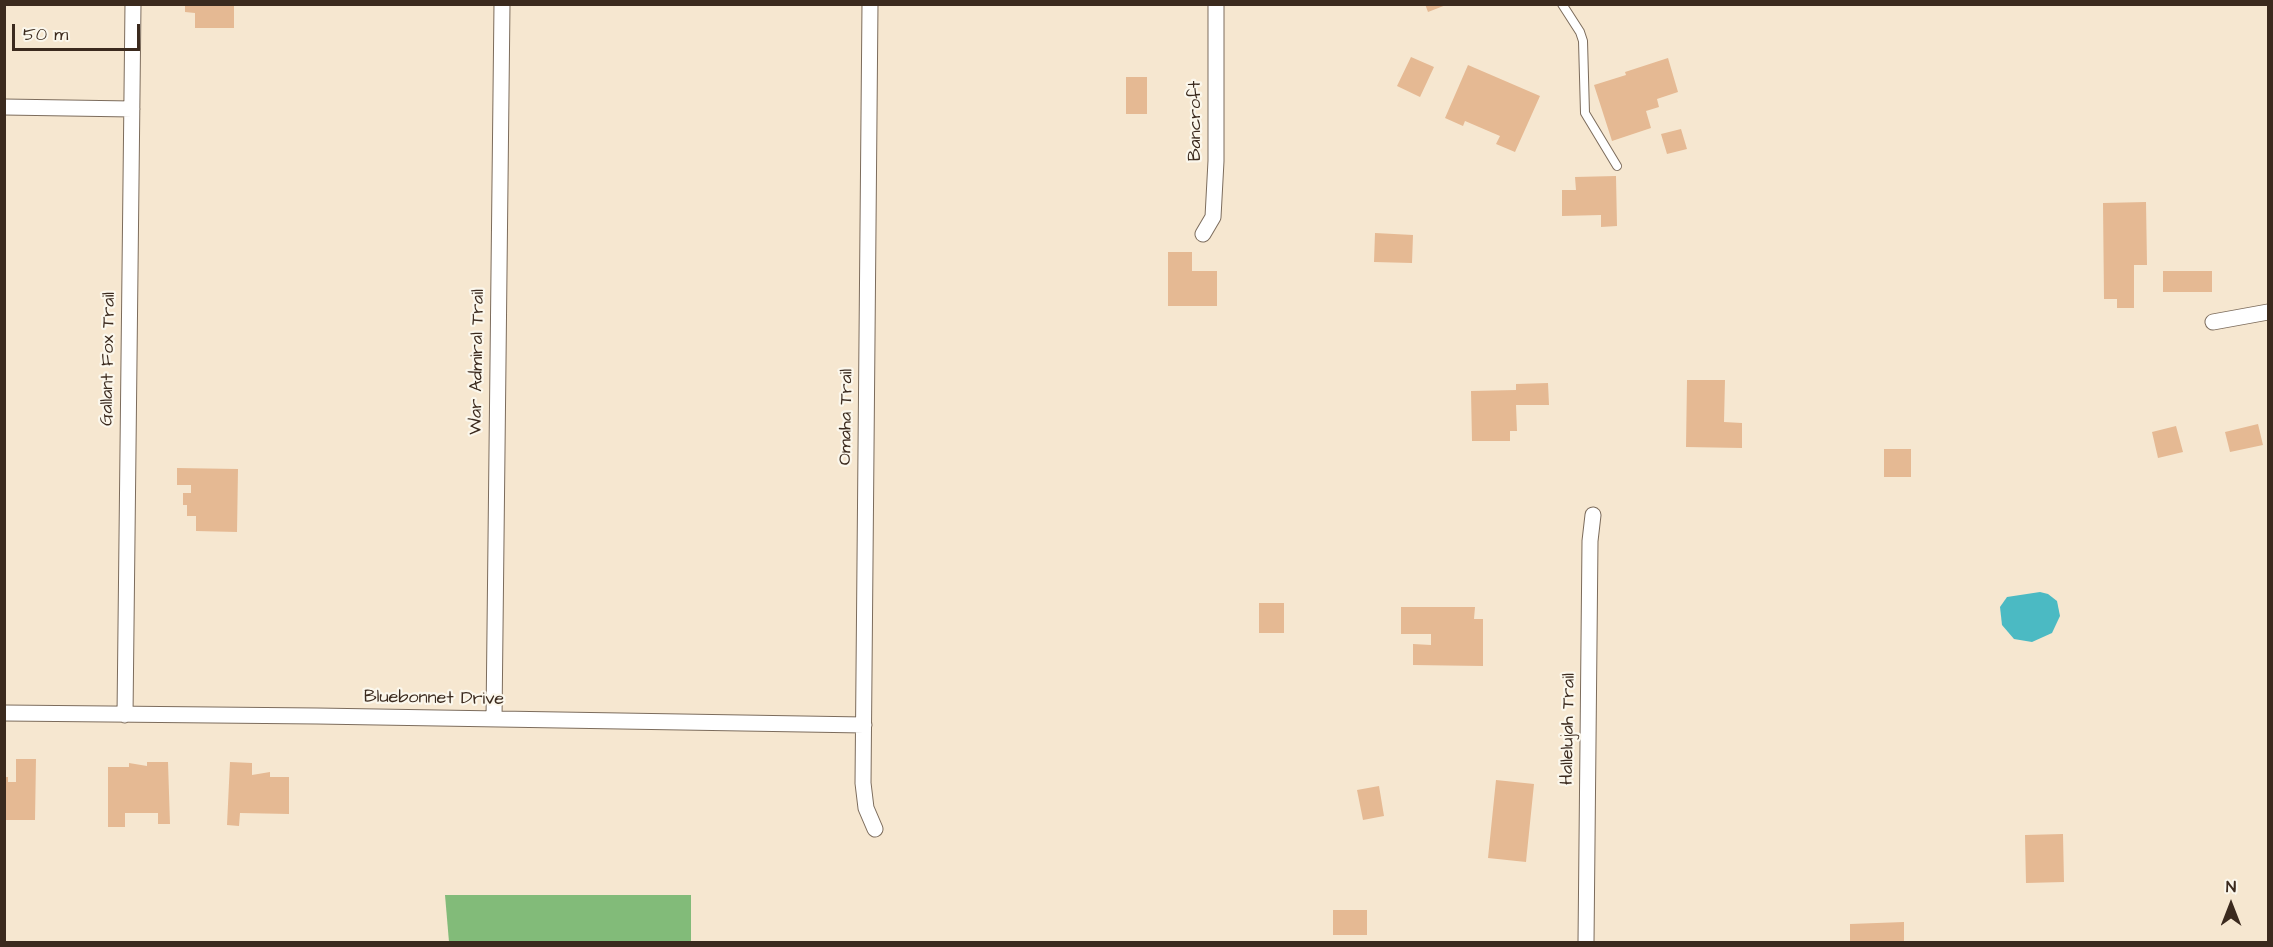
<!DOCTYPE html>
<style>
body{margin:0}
#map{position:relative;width:2273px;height:947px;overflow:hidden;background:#f6e7d0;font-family:"Architects Daughter",sans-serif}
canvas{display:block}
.frame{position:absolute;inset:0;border:6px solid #3b2a1e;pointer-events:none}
.north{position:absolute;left:2201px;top:875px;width:60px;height:60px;-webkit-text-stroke:4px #fbf7ec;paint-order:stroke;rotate:0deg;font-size:16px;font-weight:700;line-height:24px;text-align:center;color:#3b2a1e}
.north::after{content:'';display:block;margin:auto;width:21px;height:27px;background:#3b2a1e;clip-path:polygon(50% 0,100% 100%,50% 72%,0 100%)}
.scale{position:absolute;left:12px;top:24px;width:128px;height:27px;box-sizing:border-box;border:3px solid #3b2a1e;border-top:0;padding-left:8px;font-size:18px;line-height:21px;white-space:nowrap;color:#3b2a1e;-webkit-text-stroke:4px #fbf7ec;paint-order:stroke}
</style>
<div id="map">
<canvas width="2273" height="947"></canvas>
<div class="frame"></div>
<div class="north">N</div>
<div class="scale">50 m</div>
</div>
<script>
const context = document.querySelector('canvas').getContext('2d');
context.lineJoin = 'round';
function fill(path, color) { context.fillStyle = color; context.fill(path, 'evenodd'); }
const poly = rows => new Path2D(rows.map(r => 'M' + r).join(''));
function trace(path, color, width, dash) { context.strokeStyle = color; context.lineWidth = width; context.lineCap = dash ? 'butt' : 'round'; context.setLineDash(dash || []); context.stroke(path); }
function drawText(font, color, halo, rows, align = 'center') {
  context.font = font + ' "Architects Daughter",sans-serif'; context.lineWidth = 4.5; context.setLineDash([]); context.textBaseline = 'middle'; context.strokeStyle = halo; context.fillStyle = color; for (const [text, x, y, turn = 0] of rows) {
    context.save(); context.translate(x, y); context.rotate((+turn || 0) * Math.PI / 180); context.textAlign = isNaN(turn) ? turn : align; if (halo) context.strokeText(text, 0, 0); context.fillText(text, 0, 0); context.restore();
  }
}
const forest = poly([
 [445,895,691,895,691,942,449,942]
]);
const water = poly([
 [2040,592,2048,594,2057,601,2060,616,2052,633,2032,642,2014,639,2002,625,2000,607,2007,597]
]);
const building = poly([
 [185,4,234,4,234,28,195,28,195,13,185,12],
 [1425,4,1446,4,1446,5,1428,12],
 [1411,57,1434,67,1420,97,1397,86],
 [1668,58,1678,92,1657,99,1659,107,1646,111,1651,128,1612,141,1594,85,1626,75,1625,72],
 [1468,65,1540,96,1515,152,1496,144,1500,136,1465,121,1463,126,1445,118],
 [1126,77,1147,77,1147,114,1126,114],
 [1681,129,1687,149,1667,154,1661,134],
 [1616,176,1617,226,1601,227,1601,215,1562,216,1562,190,1576,190,1575,177],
 [2146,202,2147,265,2134,265,2134,308,2117,308,2117,299,2104,299,2103,203],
 [1375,233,1413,235,1412,263,1374,262],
 [1168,252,1192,252,1192,271,1217,271,1217,306,1168,306],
 [2163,271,2212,271,2212,292,2163,292],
 [1687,380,1725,380,1724,422,1742,423,1742,448,1686,447],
 [1548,383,1549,405,1516,405,1517,431,1510,431,1510,441,1472,441,1471,391,1516,390,1516,384],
 [2258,424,2263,445,2230,452,2225,432],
 [2176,426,2183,452,2158,458,2152,432],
 [1884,449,1911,449,1911,477,1884,477],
 [177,468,238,469,237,532,196,531,196,516,187,516,187,505,183,505,183,493,191,493,191,485,177,485],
 [1259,603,1284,603,1284,633,1259,633],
 [1401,607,1475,607,1474,619,1483,619,1483,666,1413,665,1413,644,1431,645,1431,634,1401,634],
 [16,759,36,759,35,820,4,820,4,777,8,777,8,782,16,782],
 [147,762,168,762,170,824,158,824,158,813,125,813,125,827,108,827,108,767,129,767,129,763,147,766],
 [230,762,252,763,252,775,270,772,270,777,289,777,289,814,240,813,239,826,227,825],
 [1496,780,1534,784,1526,862,1488,858],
 [1379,786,1384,816,1363,820,1357,790],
 [2063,834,2064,882,2026,883,2025,835],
 [1333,910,1367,910,1367,935,1333,935],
 [1904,922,1904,942,1850,942,1850,924]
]);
const service = poly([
 [1562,4,1580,32,1583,41,1585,113,1617,166]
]);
const minor = poly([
 [870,4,863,783,866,808,875,829],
 [4,107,132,109],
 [1203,234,1213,217,1216,161,1216,4],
 [2213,322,2268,312],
 [4,713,317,716,864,725],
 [125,715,133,4],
 [494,719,502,4],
 [1586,942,1590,541,1593,515]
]);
const streetNames = [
 ["Bancroft",1196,121,-90],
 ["Gallant Fox Trail",109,359,-89],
 ["War Admiral Trail",478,362,-89],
 ["Omaha Trail",847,417,-89],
 ["Bluebonnet Drive",434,699,1],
 ["Hallelujah Trail",1569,729,-89]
];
fill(forest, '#82bb79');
fill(water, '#4bbac3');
fill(building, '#e5b993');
trace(service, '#7c6c5c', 10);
trace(minor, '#7c6c5c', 17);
trace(service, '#fff', 8);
trace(minor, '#fff', 15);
drawText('18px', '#3b2a1e', '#fbf7ec', streetNames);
</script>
